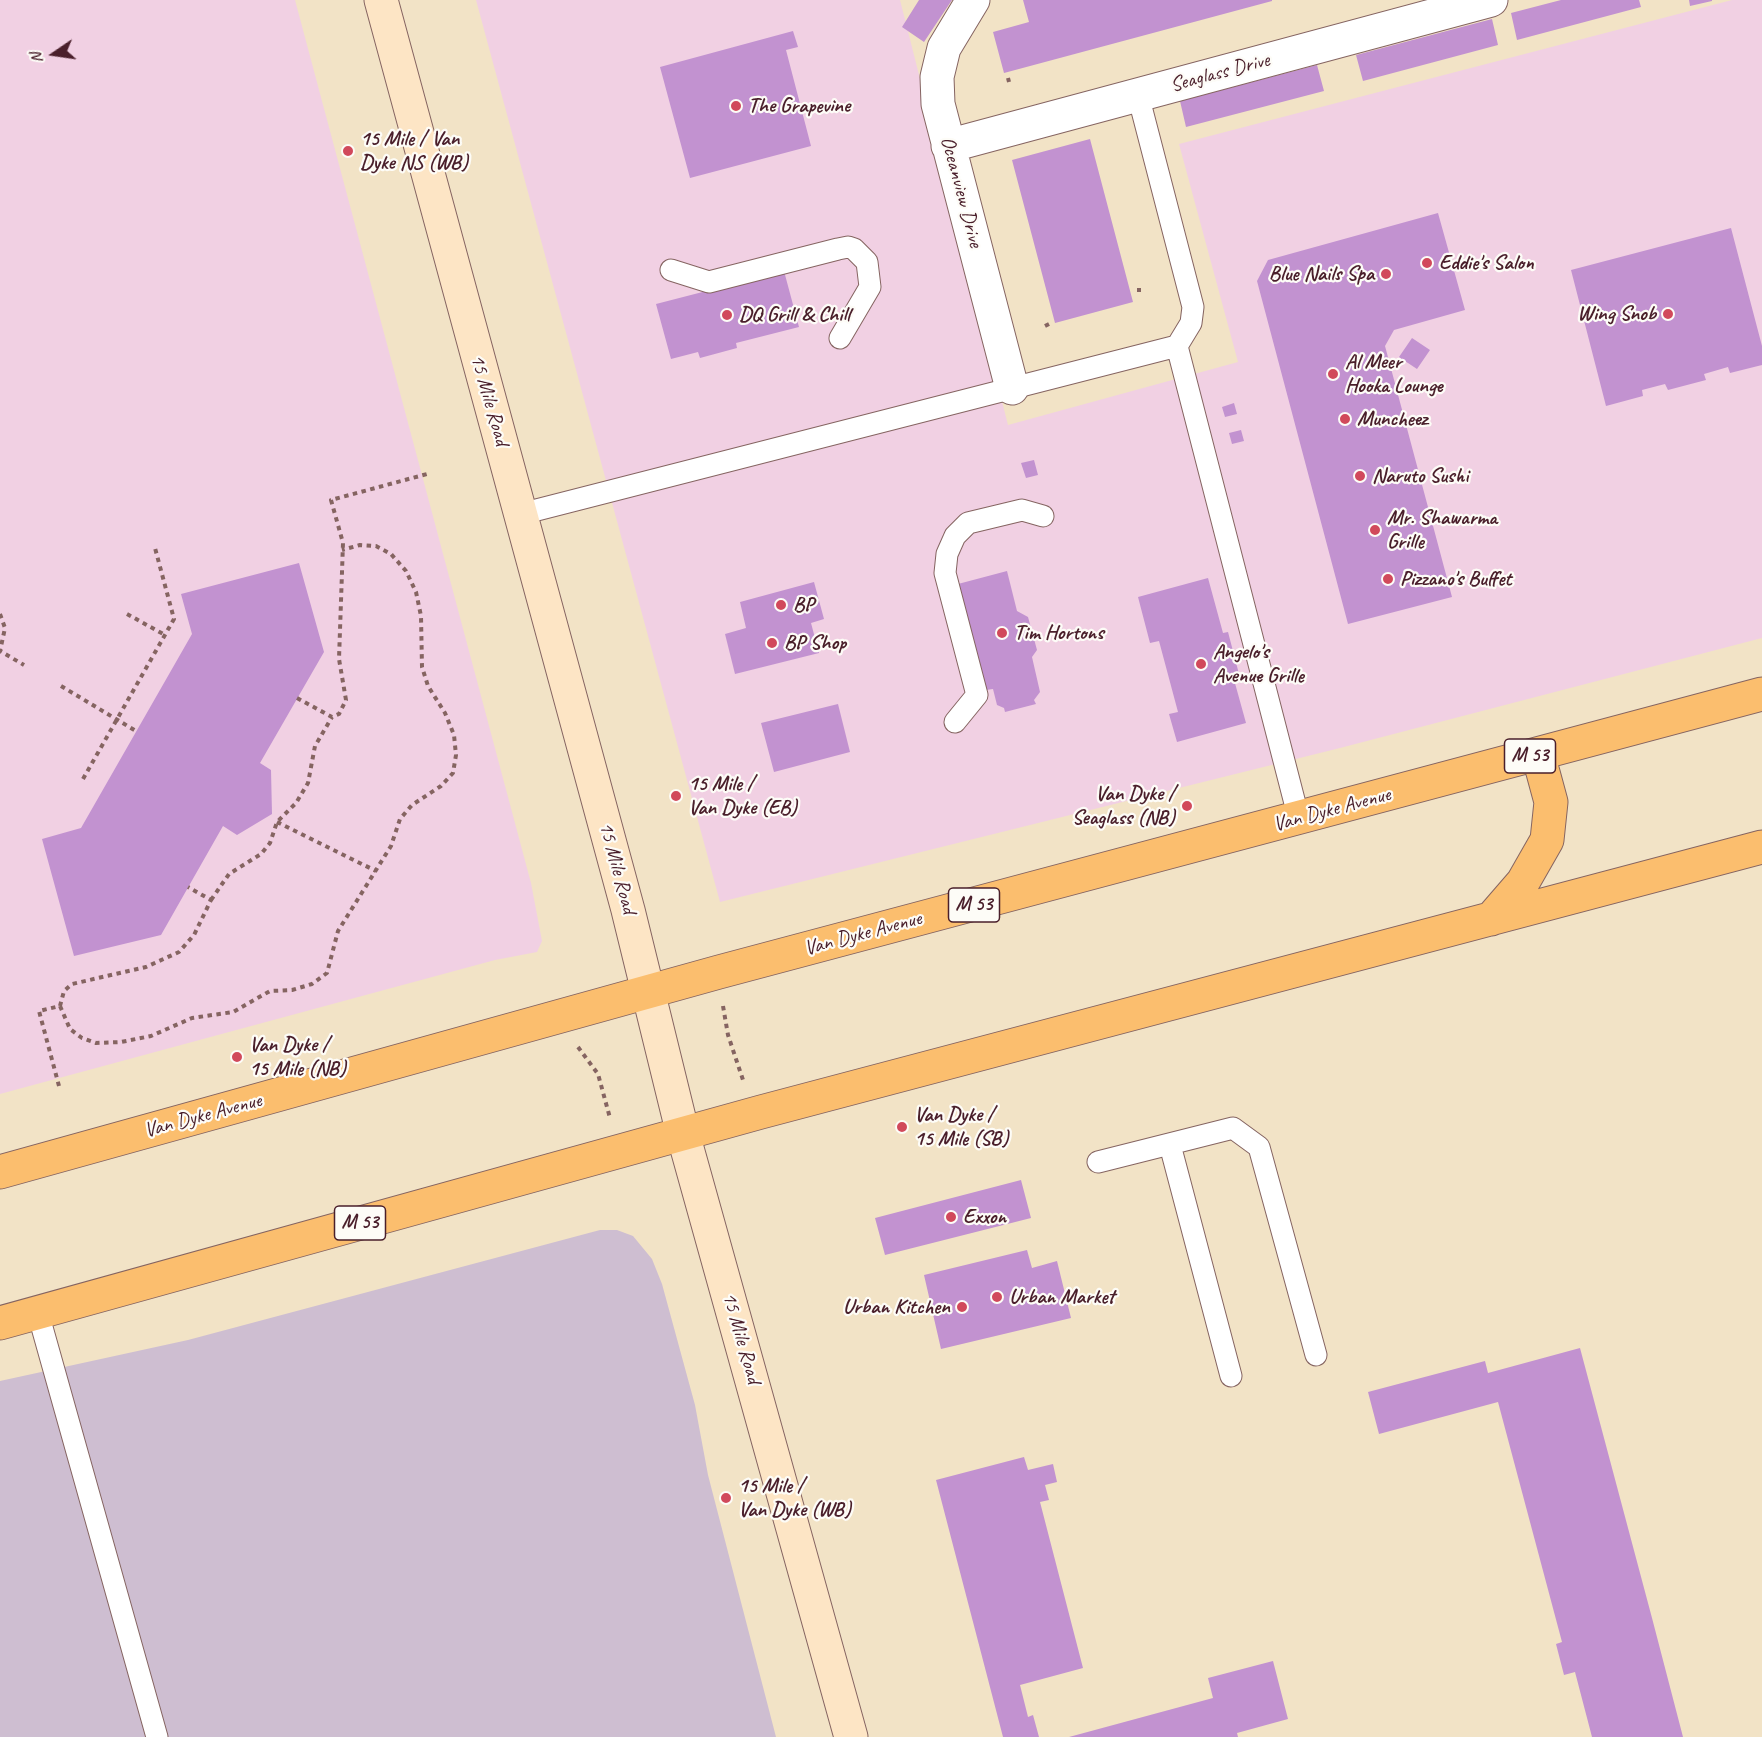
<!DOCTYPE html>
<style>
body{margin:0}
#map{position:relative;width:1762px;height:1737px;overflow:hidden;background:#f2e3c6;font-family:Caveat,sans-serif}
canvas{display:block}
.north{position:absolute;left:24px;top:24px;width:60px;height:60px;-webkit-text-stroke:4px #fdfcf7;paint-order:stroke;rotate:257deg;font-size:16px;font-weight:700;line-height:24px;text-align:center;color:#4a1f2b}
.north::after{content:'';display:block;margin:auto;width:21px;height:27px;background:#4a1f2b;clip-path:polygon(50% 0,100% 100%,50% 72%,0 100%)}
</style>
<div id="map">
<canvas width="1762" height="1737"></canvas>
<div class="north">N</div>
</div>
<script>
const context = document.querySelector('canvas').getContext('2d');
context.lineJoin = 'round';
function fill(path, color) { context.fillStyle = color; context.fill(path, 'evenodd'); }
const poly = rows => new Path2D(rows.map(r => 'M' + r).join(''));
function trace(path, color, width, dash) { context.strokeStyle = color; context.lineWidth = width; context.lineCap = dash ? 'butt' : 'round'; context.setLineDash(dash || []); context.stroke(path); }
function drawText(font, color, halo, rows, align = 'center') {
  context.font = font + ' Caveat,sans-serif'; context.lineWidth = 4.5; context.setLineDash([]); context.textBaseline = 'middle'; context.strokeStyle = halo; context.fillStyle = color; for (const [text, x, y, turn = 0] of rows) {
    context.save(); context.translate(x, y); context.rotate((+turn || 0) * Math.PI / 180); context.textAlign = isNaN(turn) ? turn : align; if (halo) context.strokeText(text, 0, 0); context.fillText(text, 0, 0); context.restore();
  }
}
const built = poly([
 [0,0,295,0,531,883,542,941,537,952,495,960,0,1094],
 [476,0,900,0,1008,425,1238,362,1179,144,1732,0,1762,0,1762,638,1340,748,720,902]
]);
const industrial = poly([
 [600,1230,617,1230,633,1236,652,1259,662,1284,695,1405,708,1475,776,1737,0,1737,0,1381,188,1340]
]);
const building = poly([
 [919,0,952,0,924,42,902,27],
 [1023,0,1272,0,1272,1,1004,73,993,32,1029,22],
 [1561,0,1639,0,1641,7,1517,40,1511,13],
 [1689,0,1712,0,1712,1,1690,6],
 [1492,19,1498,45,1363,81,1356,55],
 [793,31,798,47,786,50,811,146,690,178,660,67],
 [1317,65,1324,91,1186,127,1180,101],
 [1090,139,1133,302,1055,323,1012,160],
 [1438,213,1465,310,1394,330,1385,346,1452,597,1348,624,1257,281,1268,260],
 [1731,228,1762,346,1762,365,1730,373,1728,367,1704,374,1706,380,1668,390,1665,384,1642,390,1643,396,1606,406,1571,270],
 [784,271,799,327,736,343,737,348,700,358,698,352,671,359,656,304],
 [1412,338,1430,350,1417,369,1399,357],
 [1234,403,1237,414,1225,417,1222,407],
 [1241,430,1244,441,1232,444,1229,433],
 [1034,460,1038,475,1026,478,1021,463],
 [299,563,324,652,260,763,271,770,272,814,237,835,223,826,161,935,74,956,42,839,81,828,192,634,181,594],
 [1007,571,1017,611,1028,617,1037,650,1032,657,1040,692,1034,700,1036,704,1005,712,1004,708,997,705,993,689,986,690,958,584],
 [1208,578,1223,633,1228,632,1239,674,1233,676,1246,723,1177,742,1169,714,1178,712,1159,641,1150,643,1138,597],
 [814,582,824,619,811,623,819,653,735,674,725,634,746,628,740,602],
 [838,704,850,752,774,772,761,723],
 [1021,1180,1031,1218,885,1255,875,1218],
 [1027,1250,1032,1268,1057,1261,1071,1318,941,1349,924,1275],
 [1580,1348,1652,1618,1683,1737,1592,1737,1575,1672,1564,1675,1556,1644,1562,1642,1498,1402,1379,1434,1368,1392,1485,1361,1488,1373],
 [1024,1457,1028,1470,1053,1464,1057,1482,1045,1485,1049,1500,1040,1502,1083,1668,1020,1685,1028,1717,1033,1715,1039,1737,1003,1737,936,1480],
 [1273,1661,1288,1719,1237,1733,1238,1737,1069,1737,1213,1698,1208,1678]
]);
const path = poly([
 [1008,78,1009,82],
 [1137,290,1141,290],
 [1045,326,1049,324],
 [0,614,5,628,0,651,24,665],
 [127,614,165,635],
 [61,686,136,731],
 [297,698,332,717,339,714,346,700,339,659,343,543,331,500,427,474],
 [83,779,174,619,155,548],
 [277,822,376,871],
 [211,900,229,874,261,854,270,843,277,822,296,803,308,783,315,746,332,717],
 [60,1006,70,1029,82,1038,96,1043,121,1042,151,1036,192,1018,233,1012,270,991,292,990,312,984,327,973,338,931,391,846,400,819,412,805,441,786,453,773,456,755,454,735,445,713,428,686,422,667,421,616,416,592,406,571,391,554,376,546,360,545,342,550],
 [723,1006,728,1035,744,1083],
 [578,1047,598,1074,610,1118],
 [59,1086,39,1011,60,1006,64,991,72,984,146,967,179,952,194,935,211,900,188,887]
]);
const service = poly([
 [1138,95,1193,307,1191,323,1177,346,1299,819],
 [671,270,709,282,838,249,848,247,854,249,867,262,870,287,840,338],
 [521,514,1177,346],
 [955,722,977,695,945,573,947,554,955,536,968,523,1022,510,1043,516],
 [1170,1145,1231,1376],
 [1098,1162,1233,1128,1259,1147,1316,1355],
 [38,1313,157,1737]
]);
const minor = poly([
 [973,0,944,48,937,77,938,104,1012,388],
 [948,146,1491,0]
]);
const secondary = poly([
 [381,0,628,910,683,1134,851,1737]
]);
const primary = poly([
 [1491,919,1523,882,1547,840,1551,802,1538,754],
 [0,1172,719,972,1762,694],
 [0,1323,761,1112,1762,847]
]);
const markers = [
 [736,106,6,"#d1495b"],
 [348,151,6,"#d1495b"],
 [1427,263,6,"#d1495b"],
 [1386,274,6,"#d1495b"],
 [1668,314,6,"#d1495b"],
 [727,315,6,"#d1495b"],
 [1333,374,6,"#d1495b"],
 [1345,419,6,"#d1495b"],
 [1360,476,6,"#d1495b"],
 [1375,530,6,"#d1495b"],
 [1388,579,6,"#d1495b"],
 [781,605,6,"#d1495b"],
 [1002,633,6,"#d1495b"],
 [772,643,6,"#d1495b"],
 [1201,664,6,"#d1495b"],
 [676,796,6,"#d1495b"],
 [1187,806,6,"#d1495b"],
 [237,1057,6,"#d1495b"],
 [902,1127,6,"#d1495b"],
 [951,1217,6,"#d1495b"],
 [997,1297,6,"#d1495b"],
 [962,1307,6,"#d1495b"],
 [726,1498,6,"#d1495b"]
];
const shields = [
 [1530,756,51],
 [974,905,51],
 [360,1223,51]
];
const shieldNames = [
 ["M 53",1530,756],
 ["M 53",974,905],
 ["M 53",360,1223]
];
const streetNames = [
 ["Seaglass Drive",1220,73,-15],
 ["Oceanview Drive",961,192,75],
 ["15 Mile Road",489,400,74],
 ["Van Dyke Avenue",1332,810,-15],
 ["15 Mile Road",617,868,75],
 ["Van Dyke Avenue",863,934,-15],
 ["Van Dyke Avenue",203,1116,-15],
 ["15 Mile Road",741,1338,74]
];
const poiNames = [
 ["The Grapevine",748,106],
 ["15 Mile / Van",360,139],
 ["Dyke NS (WB)",360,163],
 ["Eddie's Salon",1439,263],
 ["Blue Nails Spa",1374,274,"right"],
 ["Wing Snob",1656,314,"right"],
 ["DQ Grill & Chill",739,315],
 ["Al Meer",1345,362],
 ["Hooka Lounge",1345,386],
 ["Muncheez",1357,419],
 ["Naruto Sushi",1372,476],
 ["Mr. Shawarma",1387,518],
 ["Grille",1387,542],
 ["Pizzano's Buffet",1400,579],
 ["BP",793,605],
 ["Tim Hortons",1014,633],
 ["BP Shop",784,643],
 ["Angelo's",1213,652],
 ["Avenue Grille",1213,676],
 ["15 Mile /",688,784],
 ["Van Dyke (EB)",688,808],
 ["Van Dyke /",1175,794,"right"],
 ["Seaglass (NB)",1175,818,"right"],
 ["Van Dyke /",249,1045],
 ["15 Mile (NB)",249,1069],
 ["Van Dyke /",914,1115],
 ["15 Mile (SB)",914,1139],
 ["Exxon",963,1217],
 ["Urban Market",1009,1297],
 ["Urban Kitchen",950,1307,"right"],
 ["15 Mile /",738,1486],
 ["Van Dyke (WB)",738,1510]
];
fill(built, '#f1d0e3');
fill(industrial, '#cebed1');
fill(building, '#c292d0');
trace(service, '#856461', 23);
trace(minor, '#856461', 35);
trace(secondary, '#856461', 35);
trace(primary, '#856461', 35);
trace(path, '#856461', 4, [4.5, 4.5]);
trace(service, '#fff', 21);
trace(minor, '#fff', 33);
trace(secondary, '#fde5c5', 33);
trace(primary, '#fbbe6e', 33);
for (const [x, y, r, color] of markers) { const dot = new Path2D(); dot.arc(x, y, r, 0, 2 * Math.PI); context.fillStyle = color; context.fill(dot); trace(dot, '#fdfcf7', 2); }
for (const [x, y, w] of shields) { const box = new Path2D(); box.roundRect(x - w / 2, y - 17, w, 34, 4.5); context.fillStyle = '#fdfcf7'; context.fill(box); trace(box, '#4a1f2b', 1.5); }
drawText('bold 20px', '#4a1f2b', null, shieldNames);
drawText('21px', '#4a1f2b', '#fdfcf7', streetNames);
drawText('bold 21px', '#4a1f2b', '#fdfcf7', poiNames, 'left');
</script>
